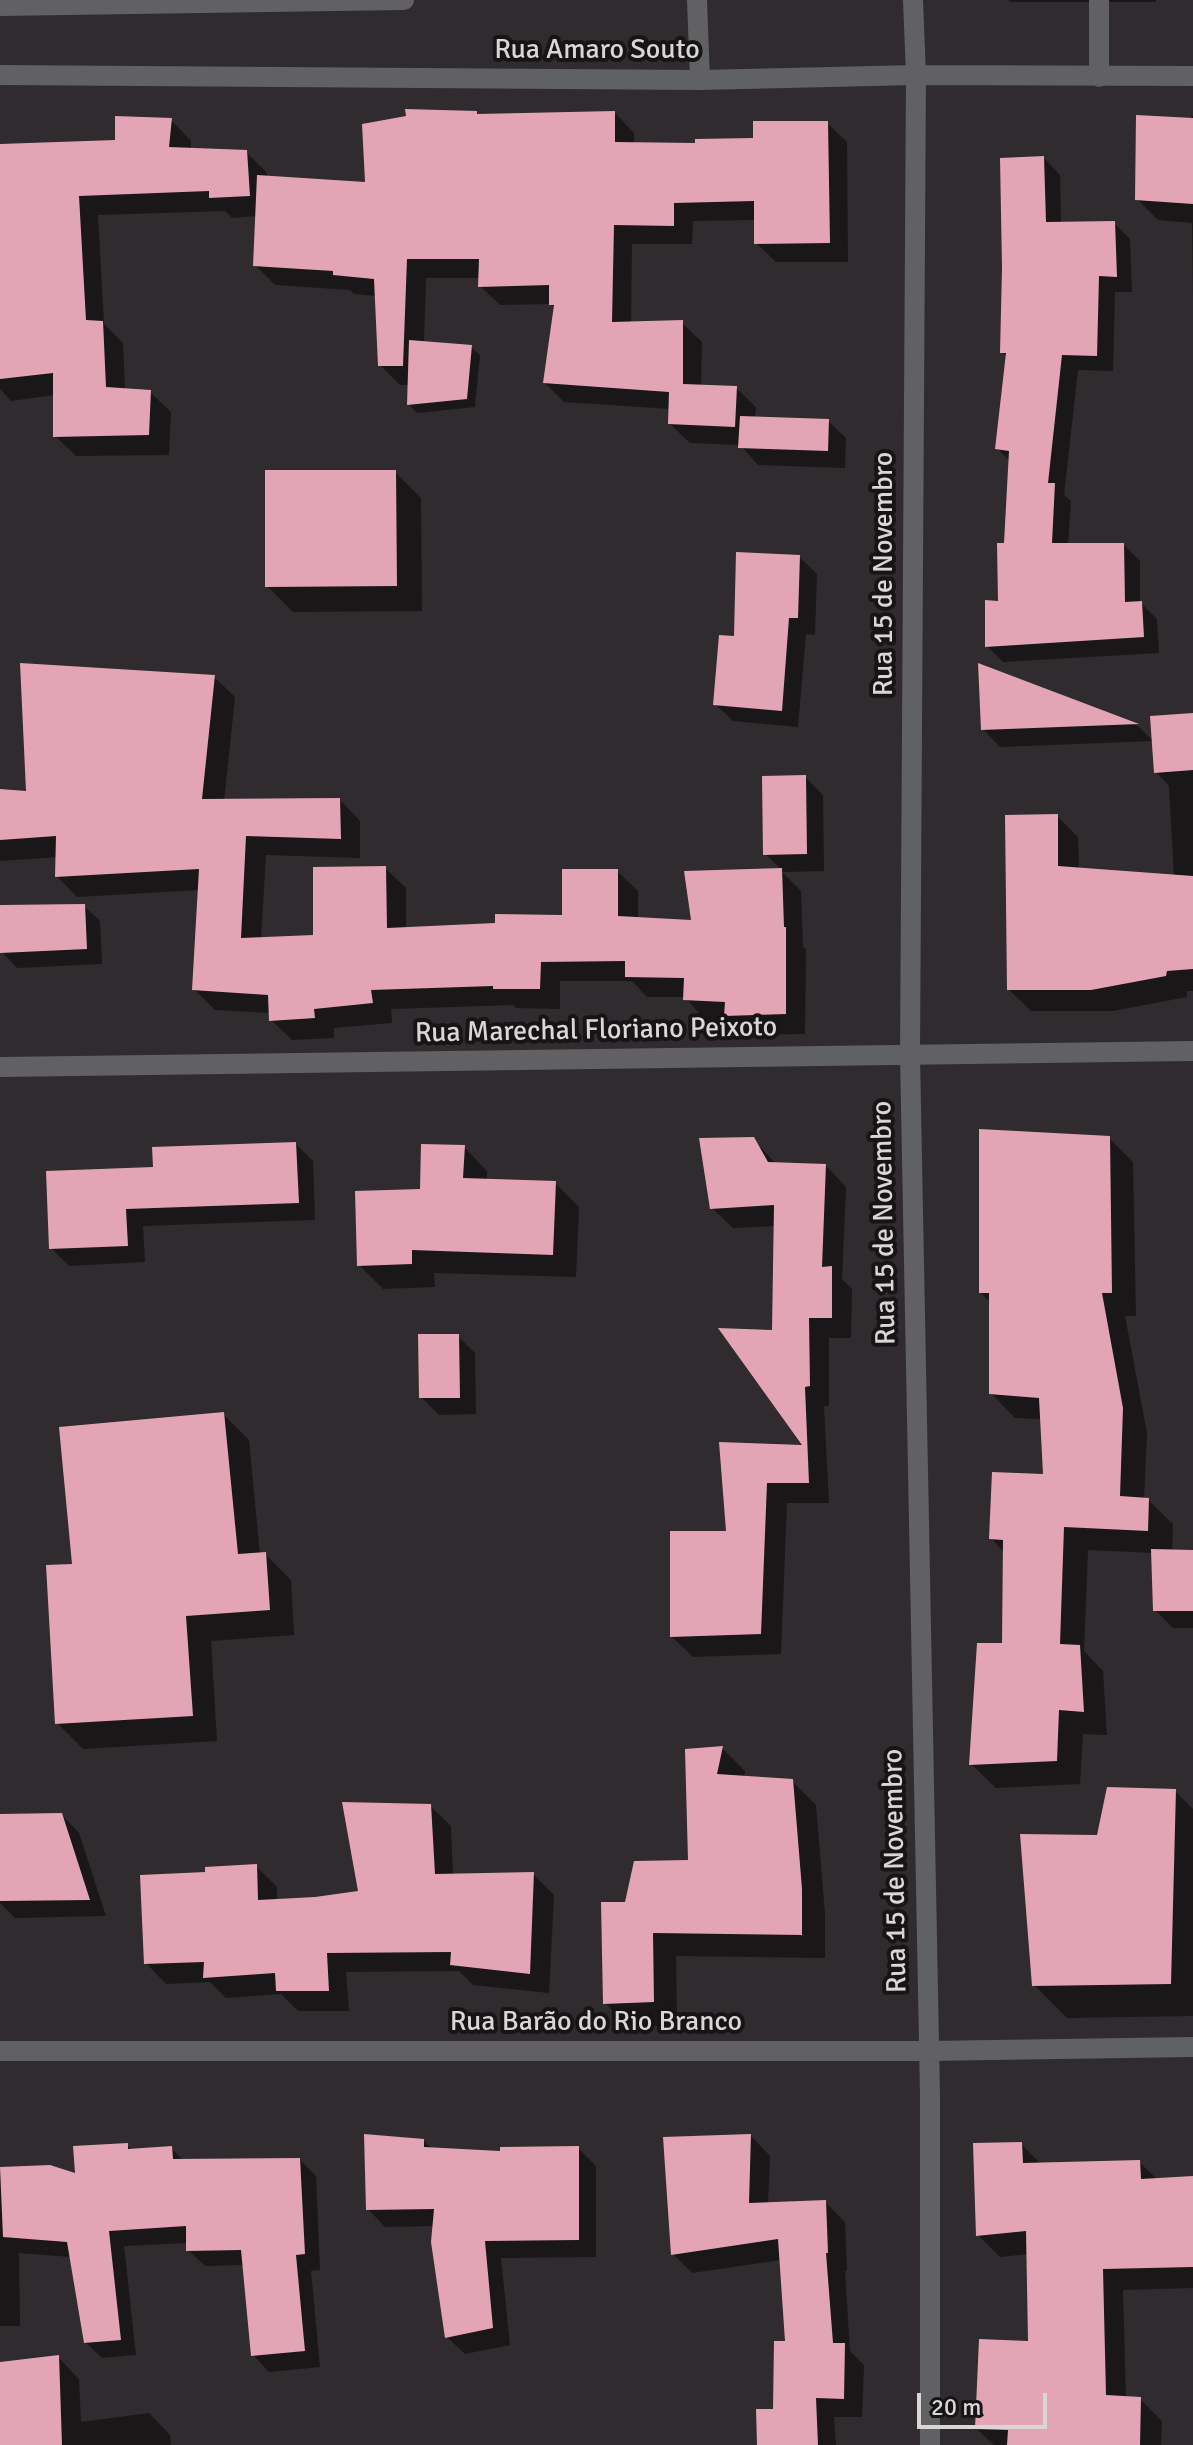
<!DOCTYPE html>
<meta charset="utf-8">
<style>
body{margin:0}
#map{position:relative;width:1193px;height:2445px;overflow:hidden;background:#2f2b2e;font-family:Signika,sans-serif}
canvas{display:block}
.scale{position:absolute;left:917px;top:2393px;width:130px;height:36px;box-sizing:border-box;border:4px solid #d9d6d8;border-top:0;padding-left:10px;font-size:24px;line-height:28px;white-space:nowrap;color:#d9d6d8;-webkit-text-stroke:6px #161415;paint-order:stroke}
</style>
<div id="map">
<canvas width="1193" height="2445"></canvas>
<div class="scale">20 m</div>
</div>
<script>
const context = document.querySelector('canvas').getContext('2d');
context.lineJoin = 'round';
function fill(path, color) { context.fillStyle = color; context.fill(path, 'evenodd'); }
const poly = rows => new Path2D(rows.map(r => 'M' + r).join(''));
function trace(path, color, width, dash) { context.strokeStyle = color; context.lineWidth = width; context.lineCap = dash ? 'butt' : 'round'; context.setLineDash(dash || []); context.stroke(path); }
function drawText(font, color, halo, rows, align = 'center') {
  context.font = font + ' Signika,sans-serif'; context.lineWidth = 8; context.setLineDash([]); context.textBaseline = 'middle'; context.strokeStyle = halo; context.fillStyle = color; for (const [text, x, y, turn = 0] of rows) {
    context.save(); context.translate(x, y); context.rotate((+turn || 0) * Math.PI / 180); context.textAlign = isNaN(turn) ? turn : align; if (halo) context.strokeText(text, 0, 0); context.fillText(text, 0, 0); context.restore();
  }
}
const shadow = poly([
 [1008,0,1156,0,1156,2,1011,2],
 [615,113,634,133,634,145,697,145,755,140,827,123,847,142,848,262,776,262,756,243,756,220,693,221,692,244,632,244,631,323,682,323,702,342,701,387,736,388,756,407,755,418,828,421,846,438,845,468,758,465,740,445,690,443,670,424,671,409,564,402,545,383,555,309,551,304,500,305,480,286,480,278,426,278,424,343,471,347,480,355,475,407,417,413,409,404,409,385,400,385,380,365,376,296,354,294,350,290,275,285,255,265,257,216,232,218,225,211,98,215,104,324,123,343,125,390,150,392,171,412,169,455,76,456,55,436,55,395,11,401,0,389,0,146,117,142,171,120,191,141,191,150,246,152,267,173,267,177,367,184,479,116],
 [1191,116,1193,116,1193,299,1192,223,1158,220,1137,199,1192,120],
 [1044,158,1060,175,1061,224,1114,223,1130,239,1132,292,1115,292,1113,371,1078,370,1064,495,1071,501,1068,545,1124,545,1140,561,1140,602,1157,619,1159,653,1003,662,987,646,1000,603,1011,462,997,448,1008,358,1002,352],
 [395,472,421,498,422,611,293,612,267,586],
 [799,557,817,574,815,635,806,634,798,727,733,721,715,704,736,638],
 [980,666,1138,726,1153,741,1000,747,983,729],
 [214,677,235,697,224,801,340,800,360,821,360,858,266,855,261,939,316,937,385,868,406,888,406,929,497,925,564,917,617,871,638,891,638,919,693,922,782,870,765,854,805,777,823,795,824,871,782,872,801,891,803,947,806,949,805,1034,747,1035,733,1021,705,1020,685,997,647,997,632,981,560,981,560,1009,516,1008,513,1005,391,1009,392,1023,334,1028,334,1038,292,1040,271,1020,271,1013,215,1010,194,989,200,890,77,897,57,876,58,857,0,861,0,791,28,793],
 [1193,715,1193,991,1187,991,1187,997,1113,1011,1031,1011,1009,990,1057,816,1078,837,1079,870,1174,877,1169,786,1156,772],
 [84,906,100,921,102,964,17,968,2,952],
 [1109,1138,1133,1162,1136,1316,1125,1316,1147,1433,1144,1500,1148,1500,1173,1524,1172,1552,1193,1552,1193,1628,1173,1628,1155,1610,1153,1553,1088,1550,1084,1651,1103,1671,1107,1735,1083,1734,1080,1784,996,1788,971,1764,1004,1645,1004,1552,991,1538,1045,1476,1042,1419,1015,1418,991,1393,991,1303,981,1293],
 [753,1139,776,1164,826,1166,846,1187,842,1279,852,1289,851,1338,829,1338,829,1406,824,1406,829,1503,787,1503,781,1654,693,1657,672,1637,728,1533,721,1444,806,1447,774,1332,776,1226,733,1228,712,1208],
 [296,1144,313,1161,315,1220,143,1226,145,1262,69,1266,51,1248,156,1168],
 [464,1147,487,1171,487,1181,555,1183,579,1207,576,1277,434,1273,435,1287,383,1289,359,1265,421,1190],
 [458,1336,475,1353,476,1414,439,1415,421,1397],
 [223,1414,249,1440,260,1555,265,1554,291,1580,294,1635,211,1641,217,1741,83,1749,57,1723],
 [722,1748,745,1771,744,1778,792,1781,816,1805,825,1914,825,1958,676,1956,677,2025,629,2027,605,2003,627,1904,690,1862],
 [1175,1791,1193,1809,1193,2016,1067,2018,1034,1985],
 [430,1806,451,1826,453,1876,533,1874,554,1895,549,1993,473,1985,459,1971,346,1972,349,2011,298,2011,281,1994,226,1998,210,1982,166,1984,146,1963,207,1874,256,1866,277,1887,277,1901,315,1899,360,1892],
 [62,1815,79,1833,106,1916,15,1918,0,1903,0,1816],
 [751,2136,770,2156,768,2204,825,2202,845,2222,847,2271,845,2271,850,2351,864,2365,862,2417,834,2417,836,2445,759,2445,774,2411,787,2343,781,2260,692,2273,673,2254],
 [424,2141,432,2149,502,2153,578,2148,596,2166,596,2257,501,2258,510,2345,465,2354,447,2337,434,2226,385,2227,368,2209],
 [1021,2144,1042,2165,1139,2162,1158,2180,1193,2178,1193,2288,1123,2290,1126,2398,1140,2399,1162,2421,1161,2445,994,2445,977,2429,1030,2344,1029,2254,1000,2257,978,2235],
 [127,2145,132,2150,171,2148,184,2161,300,2160,316,2176,320,2270,311,2271,320,2367,269,2372,253,2355,244,2265,205,2266,188,2250,188,2243,124,2246,136,2355,102,2358,85,2342,71,2257,19,2253,20,2326,0,2326,0,2169,50,2167,77,2175],
 [58,2357,79,2379,81,2422,149,2413,170,2435,171,2445,0,2445,0,2364]
]);
const building = poly([
 [405,109,477,111,477,114,615,111,615,142,695,143,695,139,753,138,753,121,828,121,830,243,754,244,754,201,674,203,674,226,614,225,612,322,683,320,683,384,737,386,735,427,668,424,669,392,543,383,554,305,549,305,549,285,478,287,479,259,407,259,403,366,378,366,374,279,333,275,333,271,253,266,257,175,365,182,362,124,406,116],
 [1136,115,1193,118,1193,204,1135,200],
 [115,116,172,118,169,147,247,150,250,196,209,198,209,191,79,196,86,320,103,321,106,387,151,390,149,435,53,437,53,373,0,379,0,144,115,140],
 [1044,156,1046,222,1115,221,1117,277,1099,276,1097,356,1062,355,1048,483,1055,483,1052,543,1124,543,1125,602,1142,601,1144,637,985,647,985,600,998,601,997,543,1004,543,1009,451,995,449,1006,353,1000,353,1002,268,1000,158],
 [409,340,472,345,467,399,407,405],
 [740,416,829,419,828,451,738,448],
 [265,470,396,470,397,586,265,587],
 [736,552,800,555,798,618,789,618,782,711,713,705,719,635,734,636],
 [20,663,215,675,202,799,340,798,341,839,246,836,241,938,313,935,313,867,386,866,387,928,495,923,495,914,562,915,562,869,618,869,618,916,691,920,684,871,782,868,784,927,786,927,786,1014,724,1016,725,1002,683,1000,684,978,625,977,625,961,541,962,540,989,493,989,493,986,371,990,373,1003,314,1009,315,1018,269,1021,268,995,192,990,199,869,55,877,56,836,0,840,0,789,26,791],
 [978,663,1139,724,981,730],
 [1193,713,1193,770,1154,773,1150,716],
 [806,775,807,854,763,855,762,776],
 [1058,814,1058,866,1193,876,1193,969,1167,971,1166,976,1091,990,1007,990,1005,815],
 [85,904,87,949,0,953,0,905],
 [979,1129,1110,1136,1112,1293,1102,1293,1123,1408,1120,1496,1149,1498,1148,1531,1064,1527,1060,1644,1080,1645,1084,1712,1059,1710,1057,1761,969,1765,977,1643,1002,1643,1003,1540,989,1539,992,1472,1043,1474,1039,1398,989,1394,989,1293,979,1293],
 [754,1137,768,1162,826,1164,822,1267,832,1266,832,1318,809,1318,810,1386,805,1387,809,1483,767,1483,761,1634,670,1637,670,1531,726,1531,719,1442,802,1445,718,1328,772,1330,774,1205,710,1209,699,1138],
 [296,1142,299,1203,126,1209,128,1246,49,1249,46,1171,153,1167,152,1147],
 [421,1144,465,1145,463,1178,556,1181,553,1255,412,1250,412,1264,357,1266,355,1191,420,1189],
 [418,1334,459,1334,460,1398,419,1398],
 [224,1412,238,1554,266,1552,270,1610,186,1616,193,1716,55,1724,46,1565,72,1564,59,1427],
 [1151,1549,1193,1550,1193,1611,1153,1611],
 [723,1746,717,1774,793,1779,802,1889,802,1935,653,1933,654,2002,603,2004,601,1902,625,1902,634,1861,688,1860,685,1749],
 [1107,1787,1176,1789,1171,1984,1032,1986,1020,1834,1097,1835],
 [342,1802,431,1804,435,1874,534,1872,530,1974,450,1965,451,1952,327,1953,329,1991,276,1991,275,1973,203,1978,204,1962,144,1964,140,1875,205,1872,205,1867,257,1864,258,1900,315,1897,358,1891],
 [62,1813,90,1900,0,1901,0,1814],
 [364,2134,424,2139,424,2147,500,2151,500,2147,579,2146,579,2240,485,2241,493,2328,445,2338,431,2242,434,2209,366,2210],
 [751,2134,749,2203,826,2200,828,2253,826,2253,833,2343,845,2343,844,2399,816,2398,818,2445,757,2445,756,2409,773,2409,774,2341,785,2341,778,2239,671,2255,663,2137],
 [1022,2142,1023,2163,1140,2160,1141,2179,1193,2176,1193,2267,1103,2269,1106,2395,1141,2397,1140,2445,1007,2445,1008,2430,975,2429,979,2339,1028,2341,1026,2231,976,2236,973,2143],
 [128,2143,128,2149,172,2146,173,2159,300,2158,305,2254,296,2255,305,2351,251,2356,241,2250,186,2251,186,2226,109,2231,121,2340,84,2343,67,2242,3,2237,0,2167,50,2165,75,2173,73,2146],
 [59,2355,62,2445,0,2445,0,2362]
]);
const minor = poly([
 [697,0,700,80],
 [913,0,916,75,910,1055,930,2095,930,2445],
 [1099,0,1099,77],
 [0,6,404,0],
 [0,75,700,80,916,75,1193,76],
 [0,1067,1193,1051],
 [0,2051,927,2051,1193,2047]
]);
const streetNames = [
 ["Rua Amaro Souto",597,51],
 ["Rua 15 de Novembro",885,574,-90],
 ["Rua Marechal Floriano Peixoto",596,1031,-1],
 ["Rua 15 de Novembro",885,1223,-91],
 ["Rua 15 de Novembro",896,1871,-91],
 ["Rua Barão do Rio Branco",596,2023]
];
fill(shadow, '#0007');
fill(building, '#e3a5b5');
trace(minor, '#616062', 20);
drawText('28px', '#d9d6d8', '#161415', streetNames);
</script>
